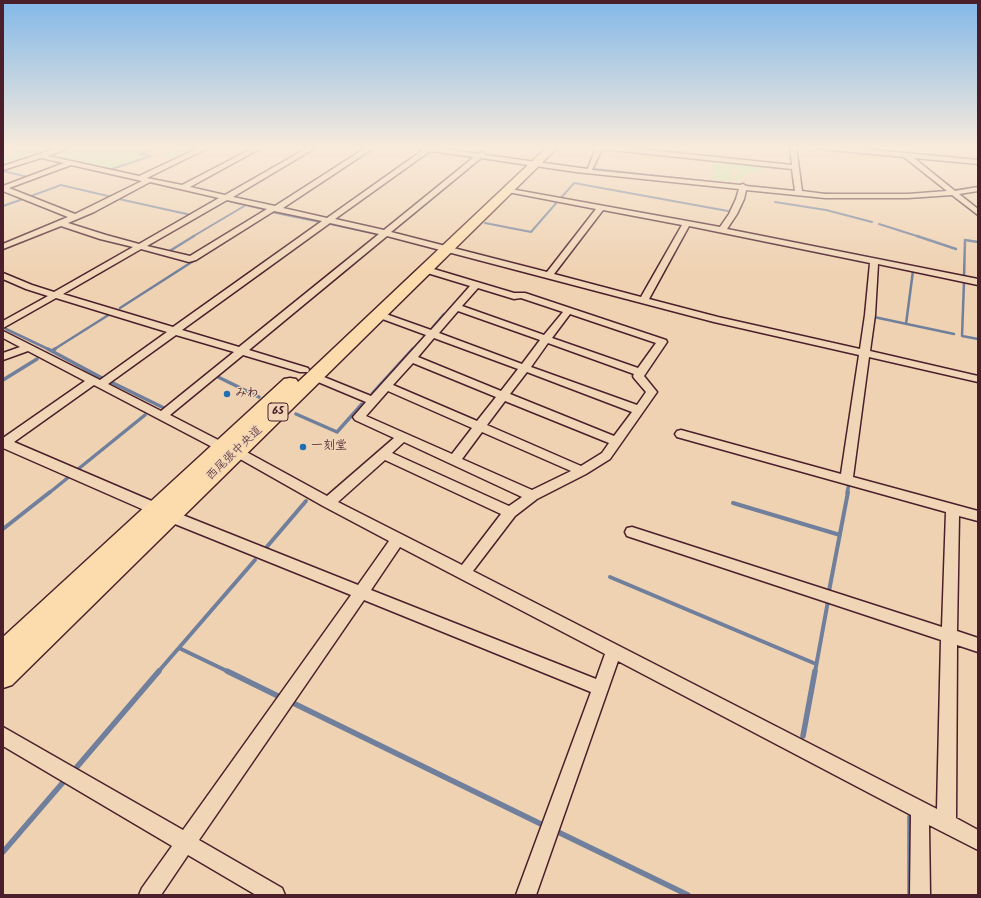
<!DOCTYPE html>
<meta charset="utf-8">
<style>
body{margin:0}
#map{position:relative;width:981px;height:898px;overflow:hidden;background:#efd2b2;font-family:Kalam,sans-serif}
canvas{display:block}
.frame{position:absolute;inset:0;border:4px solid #4a1f2b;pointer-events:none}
</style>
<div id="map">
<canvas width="981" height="898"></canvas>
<div class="frame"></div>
</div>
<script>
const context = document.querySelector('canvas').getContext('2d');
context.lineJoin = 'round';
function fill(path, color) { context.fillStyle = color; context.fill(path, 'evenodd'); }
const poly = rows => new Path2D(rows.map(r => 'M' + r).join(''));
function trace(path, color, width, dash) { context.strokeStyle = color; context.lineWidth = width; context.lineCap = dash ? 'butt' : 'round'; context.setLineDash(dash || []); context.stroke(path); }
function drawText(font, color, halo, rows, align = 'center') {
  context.font = font + ' Kalam,"Klee One",sans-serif'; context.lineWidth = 3; context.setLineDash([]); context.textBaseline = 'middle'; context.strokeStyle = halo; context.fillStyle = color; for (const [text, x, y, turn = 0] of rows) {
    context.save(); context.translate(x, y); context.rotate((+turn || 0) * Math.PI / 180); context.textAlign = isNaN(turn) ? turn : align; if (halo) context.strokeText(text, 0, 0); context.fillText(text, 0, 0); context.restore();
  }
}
const green = poly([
 [18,147,48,148,62,147,39,155,25,156,19,158,19,161,3,166,3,157,12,154,18,150],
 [72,147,156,147,139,154,150,156,112,170,48,155],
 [186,147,201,147,195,151,185,152,186,154,176,159,160,156],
 [714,159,723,160,725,172,731,177,731,181,713,179],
 [725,160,764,166,765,169,747,174,739,178,739,181,734,181,735,176,738,173,738,167,734,167,731,170,732,175,729,175,727,172]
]);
const streamFar4 = poly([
 [435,147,476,153],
 [811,147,822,148],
 [143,153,157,147],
 [489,155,520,160],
 [547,163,581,168],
 [595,169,796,191],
 [109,170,151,156,139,154],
 [3,171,28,177,25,178],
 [3,186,19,180],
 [953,190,978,187],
 [818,193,838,194],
 [31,196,61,185,112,197],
 [119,199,191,215],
 [560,199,574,183,728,211],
 [228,201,267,210],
 [775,202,826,210,872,222],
 [3,206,23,199],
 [271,212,320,222],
 [485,223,531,232,558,201],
 [330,224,376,234],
 [879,224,920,237],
 [393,231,481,158],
 [192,237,246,205]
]);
const streamFar3 = poly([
 [917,236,956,249],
 [171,252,168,252,194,236],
 [967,278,964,278,965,240,978,242],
 [964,282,962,336,978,339],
 [120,308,198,258],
 [448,311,455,303],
 [874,321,874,317,954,334],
 [906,324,913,271,916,271],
 [432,328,444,314],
 [6,329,50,350],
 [53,350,110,314],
 [412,350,424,337]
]);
const streamFar2 = poly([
 [48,349,102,378],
 [52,351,55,349],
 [216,376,259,397],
 [3,380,37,359],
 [109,381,164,408],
 [372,394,413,349],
 [296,414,337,432,362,404],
 [77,470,145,415],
 [49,493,70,476],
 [847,493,849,484]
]);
const streamFar1 = poly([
 [733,503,840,535],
 [3,529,50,492],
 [265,549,306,501],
 [610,577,816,664],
 [829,591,848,492],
 [179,648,229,672],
 [158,672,255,560],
 [815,672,828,601]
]);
const stream = poly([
 [227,671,282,698],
 [291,702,545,826],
 [803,736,815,671],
 [76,768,159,671],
 [910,817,910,895],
 [558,832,688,895],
 [3,852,65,780]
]);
const street = poly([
 [61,147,71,147,48,156,139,176,201,147,210,147,147,178,182,185,255,147,263,147,190,187,225,195,309,147,317,147,233,197,275,206,367,147,375,147,283,208,327,218,423,150,415,147,433,147,478,154,482,152,484,153,485,155,588,169,588,168,596,148,595,147,620,147,792,165,790,147,796,147,802,191,825,194,908,194,947,191,904,157,820,149,817,147,843,147,978,160,978,164,914,158,955,191,978,187,978,191,959,194,978,209,978,215,952,195,908,198,825,198,746,190,744,199,737,214,727,229,978,279,978,285,878,264,875,315,870,351,978,376,978,382,869,357,853,477,978,511,978,521,959,516,957,631,978,638,978,652,957,645,956,818,978,830,978,850,929,825,930,895,910,895,911,815,618,661,536,895,516,895,591,692,364,600,199,840,282,888,285,895,256,895,188,855,161,895,139,895,142,888,172,846,3,746,3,727,183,830,351,595,165,520,163,516,165,512,170,511,175,512,358,585,389,541,323,506,233,455,218,450,94,385,14,442,161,505,163,509,161,513,156,514,151,513,3,448,3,438,85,381,28,351,3,360,3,353,20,347,3,338,3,331,100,380,167,332,56,298,3,328,3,321,48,296,26,289,3,279,3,273,32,285,54,292,133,247,100,239,61,226,3,249,3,244,68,217,3,191,3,186,64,163,41,158,3,170,3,166,61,147],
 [602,149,792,169,795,191,746,186,743,184,740,185,592,170,602,149],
 [430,151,474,157,384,230,335,219,430,151],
 [481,158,576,172,739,189,736,199,729,214,720,227,505,188,505,192,508,192,596,209,547,272,391,232,481,158],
 [71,165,142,181,75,214,9,188,71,165],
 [150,182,219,198,139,244,106,235,68,223,94,212,150,182],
 [227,200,267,209,190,256,147,246,227,200],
 [603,210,682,225,641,297,554,274,603,210],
 [274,211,322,221,173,327,63,294,141,249,189,262,196,260,274,211],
 [330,223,379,234,239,347,182,330,330,223],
 [689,226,870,263,865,315,860,349,718,317,649,299,689,226],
 [387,236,714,322,859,355,841,474,681,430,677,431,675,434,677,437,946,512,942,627,632,527,627,528,625,532,627,536,941,640,937,809,473,571,515,516,537,499,586,474,610,459,657,392,644,376,667,342,666,340,525,293,514,293,427,267,423,270,424,272,470,286,431,330,383,313,377,313,375,315,377,317,426,335,371,396,319,375,315,374,310,377,311,379,366,402,353,417,355,420,394,438,327,496,241,449,226,444,170,415,243,355,300,372,308,372,309,370,308,368,249,350,387,236],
 [478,288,514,299,521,298,563,312,544,335,462,306,478,288],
 [458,311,540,340,522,364,439,333,458,311],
 [570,314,656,343,638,368,552,338,570,314],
 [176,335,234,352,161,411,108,384,176,335],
 [434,338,518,369,501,391,418,357,434,338],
 [548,343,634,374,633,376,634,378,646,392,637,405,531,367,548,343],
 [413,363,496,397,477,421,393,385,413,363],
 [527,372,632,412,614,436,510,394,527,372],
 [388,391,472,428,452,454,366,416,388,391],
 [505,401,609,443,602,453,581,466,487,425,505,401],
 [482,432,571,471,532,490,462,459,482,432],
 [404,442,522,497,509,506,392,453,404,442],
 [385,460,501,514,462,565,338,502,385,460],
 [400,547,605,654,596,679,371,590,400,547]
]);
const primary = poly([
 [547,147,558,147,12,685,3,688,3,637,284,379,290,378,296,379,298,382,547,147]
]);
const markers = [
 [227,394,4,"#1f6fb2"],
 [303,447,4,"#1f6fb2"]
];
const shields = [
 [278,412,20]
];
const shieldNames = [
 ["65",278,412]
];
const poiNames = [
 ["みわ",235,394],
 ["一刻堂",311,447]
];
const streetNames = [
 ["西尾張中央道",235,454,-44]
];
fill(green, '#c1eaa6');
trace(streamFar4, '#707f9c', 2);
trace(streamFar3, '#707f9c', 2.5);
trace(streamFar2, '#707f9c', 3.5);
trace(streamFar1, '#707f9c', 4);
trace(stream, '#707f9c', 5.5);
trace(street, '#4a1f2b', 3);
trace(primary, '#4a1f2b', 3);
fill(street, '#f0d6b7');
fill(primary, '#fcdcac');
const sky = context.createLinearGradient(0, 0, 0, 273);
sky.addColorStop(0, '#82b8e8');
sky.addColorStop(0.54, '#f8ebdc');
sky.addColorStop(1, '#f8ebdc00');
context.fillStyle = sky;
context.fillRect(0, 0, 981, 273);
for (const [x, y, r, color] of markers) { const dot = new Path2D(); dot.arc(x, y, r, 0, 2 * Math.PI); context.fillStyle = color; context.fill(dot); trace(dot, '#f0d6b7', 1.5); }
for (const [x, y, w] of shields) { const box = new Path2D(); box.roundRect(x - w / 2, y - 9, w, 18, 3); context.fillStyle = '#f0d6b7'; context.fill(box); trace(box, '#4a1f2b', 1); }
drawText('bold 11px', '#4a1f2b', null, shieldNames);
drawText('bold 12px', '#4a1f2b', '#f0d6b7', poiNames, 'left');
drawText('12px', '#4a1f2b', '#f0d6b7', streetNames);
</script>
